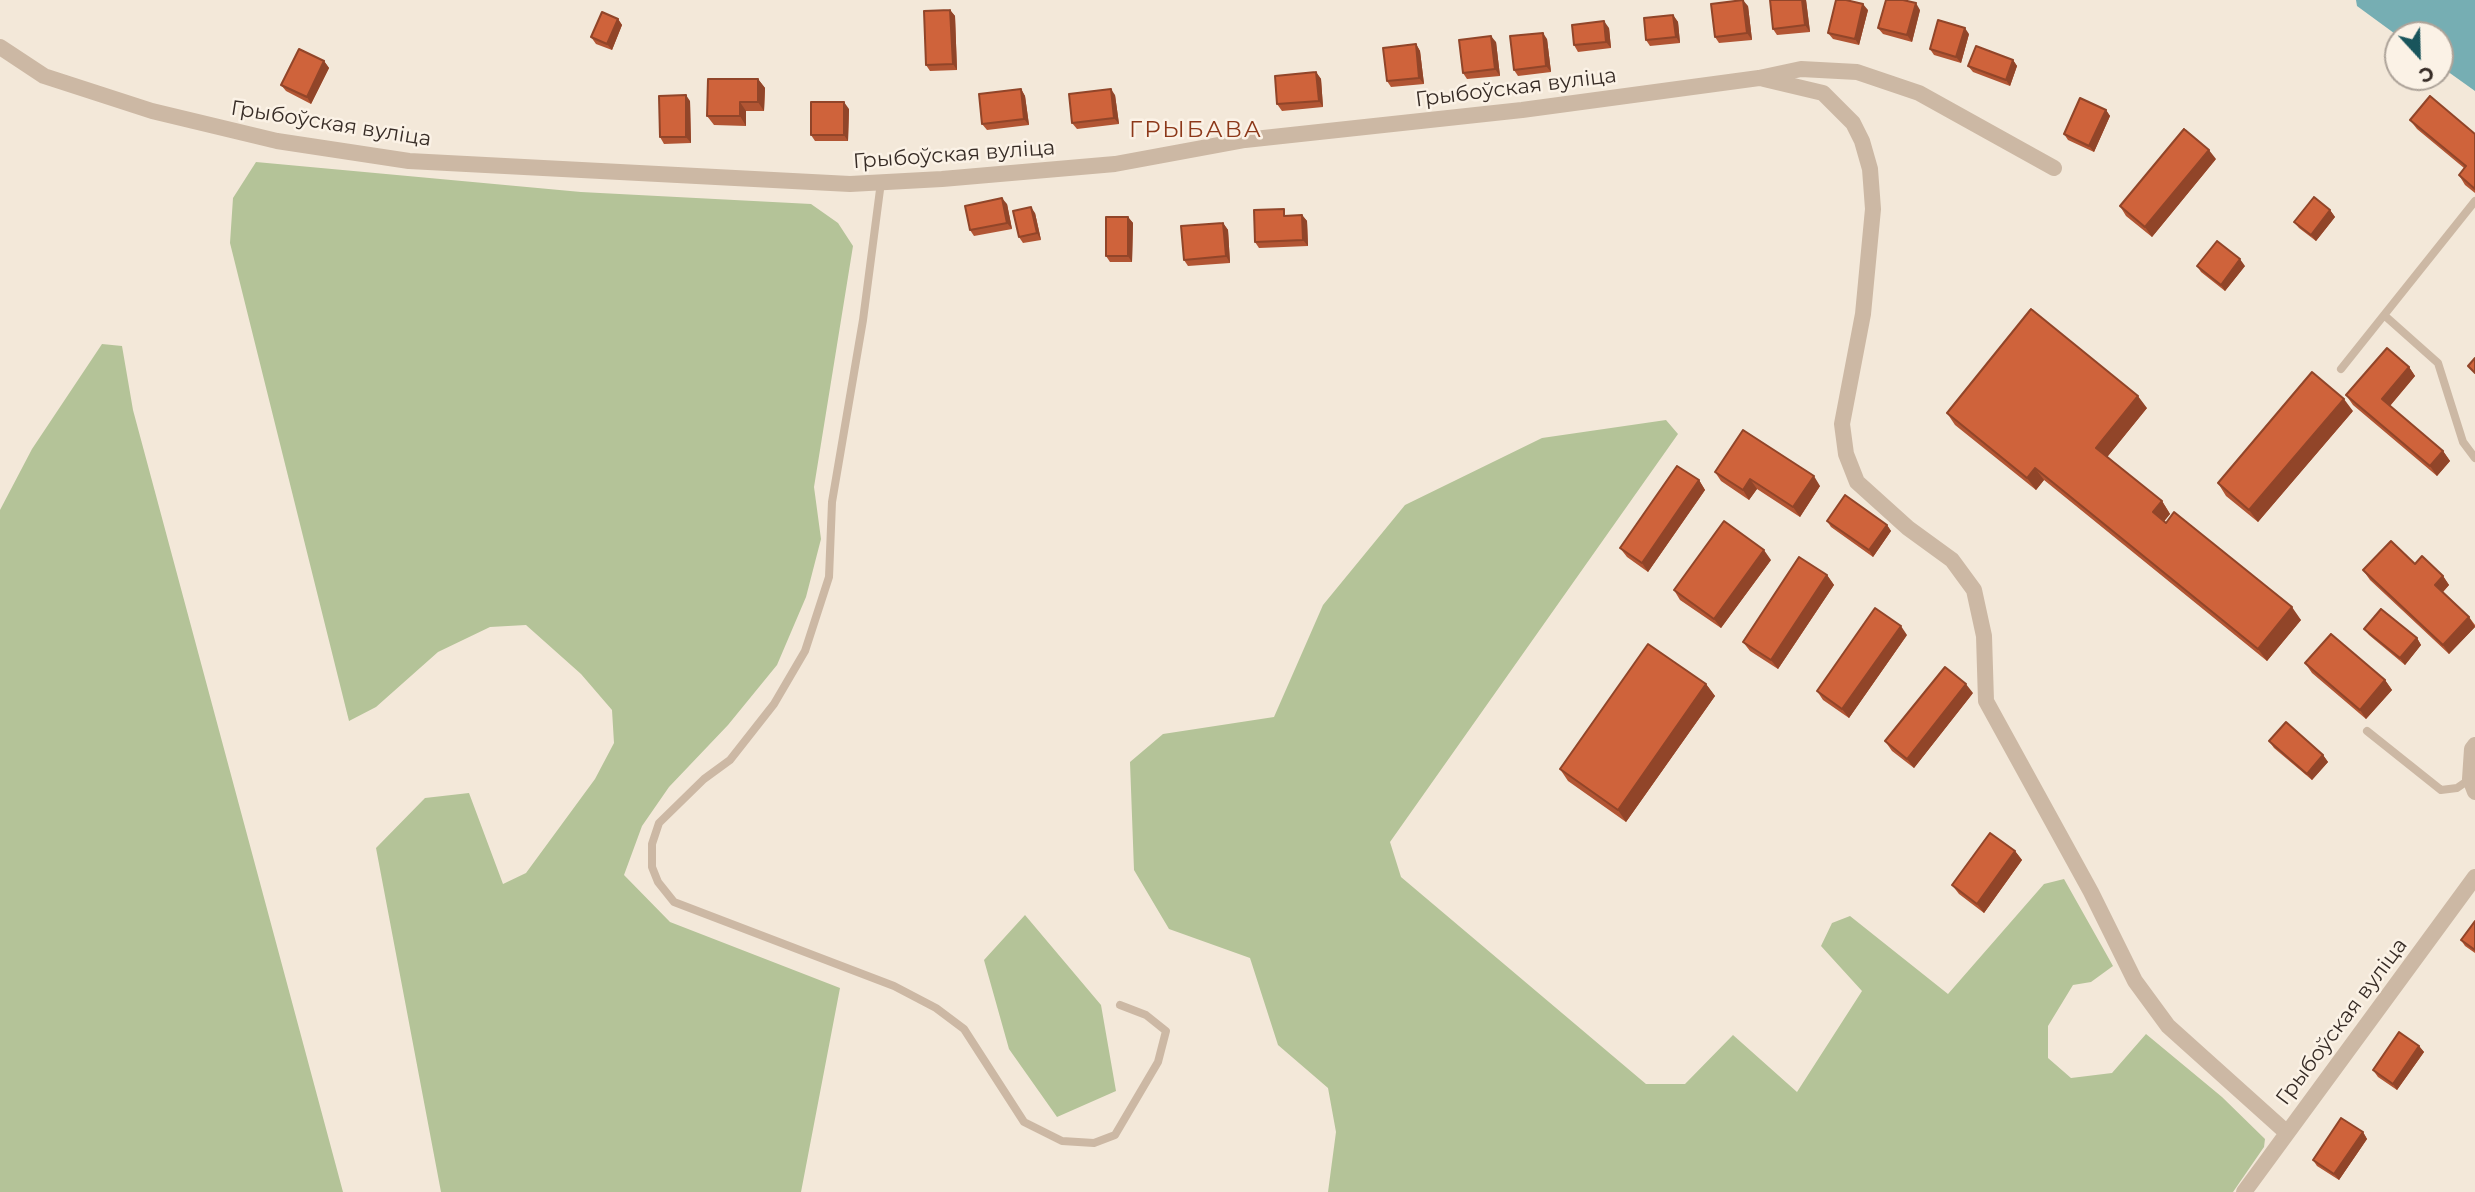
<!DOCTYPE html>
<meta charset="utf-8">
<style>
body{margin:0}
#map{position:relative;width:2475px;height:1192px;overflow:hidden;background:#f3e8d9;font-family:Montserrat,sans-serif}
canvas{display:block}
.north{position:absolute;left:2384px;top:21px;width:70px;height:70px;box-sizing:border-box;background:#fbf2e6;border:2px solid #ada399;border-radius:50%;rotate:158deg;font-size:19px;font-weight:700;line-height:28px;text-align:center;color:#372c26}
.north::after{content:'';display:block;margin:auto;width:24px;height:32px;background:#19555c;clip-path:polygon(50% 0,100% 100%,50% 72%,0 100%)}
</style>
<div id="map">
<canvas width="2475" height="1192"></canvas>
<div class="north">С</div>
</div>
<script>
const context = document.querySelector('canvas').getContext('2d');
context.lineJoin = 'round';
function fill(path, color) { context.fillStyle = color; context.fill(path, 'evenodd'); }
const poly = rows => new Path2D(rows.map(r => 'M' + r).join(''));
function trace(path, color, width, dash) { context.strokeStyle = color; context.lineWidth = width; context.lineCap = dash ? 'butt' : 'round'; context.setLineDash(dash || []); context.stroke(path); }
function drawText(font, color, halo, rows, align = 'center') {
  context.font = font + ' Montserrat,sans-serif'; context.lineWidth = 5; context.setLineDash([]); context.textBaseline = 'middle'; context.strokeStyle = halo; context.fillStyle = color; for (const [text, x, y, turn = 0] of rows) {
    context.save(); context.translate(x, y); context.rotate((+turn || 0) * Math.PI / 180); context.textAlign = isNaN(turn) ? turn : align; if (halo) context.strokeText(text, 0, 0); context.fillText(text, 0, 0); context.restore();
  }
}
const green = poly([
 [256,162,581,192,811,204,838,223,853,246,814,487,821,539,806,597,777,665,728,725,669,787,642,826,624,875,670,922,840,988,801,1192,441,1192,376,848,425,798,469,793,503,884,526,873,595,779,614,743,612,710,581,674,526,625,490,627,438,652,376,707,349,721,230,243,233,198],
 [102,344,122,346,133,410,343,1192,0,1192,0,510,32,449],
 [1666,420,1678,434,1390,842,1401,877,1646,1084,1685,1084,1733,1035,1797,1092,1862,991,1821,946,1832,923,1850,916,1948,994,2044,884,2064,879,2113,966,2091,982,2073,985,2048,1026,2048,1058,2071,1078,2112,1073,2146,1034,2222,1097,2265,1139,2264,1147,2233,1192,1328,1192,1336,1132,1328,1088,1278,1045,1250,958,1169,929,1134,870,1130,762,1163,734,1274,717,1323,605,1405,505,1542,438],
 [1025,915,1101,1005,1116,1091,1057,1117,1009,1049,984,960]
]);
const water = poly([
 [2356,0,2475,0,2475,91,2440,66,2440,35,2398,36,2357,6]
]);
const service = poly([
 [881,182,863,320,832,502,829,577,805,651,774,704,730,760,704,779,659,823,652,844,652,867,658,882,674,902,894,986,936,1008,964,1029,1024,1122,1062,1141,1094,1143,1115,1135,1158,1062,1166,1031,1146,1015,1120,1005],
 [2384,315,2438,363,2463,442,2475,458],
 [2341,369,2475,201],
 [2367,731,2441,790,2457,788,2470,779]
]);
const minor = poly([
 [0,47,44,76,152,111,277,141,409,161,850,184,942,179,1115,164,1245,140,1522,110,1759,78,1801,69,1857,72,1919,93,2054,168],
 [1764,79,1823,93,1853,123,1862,141,1870,169,1873,209,1863,314,1842,424,1846,454,1857,482,1908,528,1952,560,1974,590,1984,636,1986,701,2091,892,2135,981,2168,1026,2286,1132],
 [2475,745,2472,749,2470,779,2475,792],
 [2244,1192,2475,877]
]);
const wall = poly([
 [1806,0,1810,32,1777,35,1773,29],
 [1748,6,1752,40,1719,43,1715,37],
 [950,10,955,16,957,70,930,71,926,65],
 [1868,10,1859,45,1833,39,1828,33],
 [1920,10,1912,42,1883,34,1878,28],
 [1673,15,1678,22,1680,43,1650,46,1646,40],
 [618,19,622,25,612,50,596,44,591,37],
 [1609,28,1611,48,1578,52,1574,45],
 [1969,34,1961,63,1934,55,1930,49],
 [1547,39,1551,72,1518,76,1514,70],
 [1496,42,1500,76,1467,79,1463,73],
 [1416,44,1420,51,1424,84,1391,87,1387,81],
 [2013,60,2017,66,2010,86,1973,72,1968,66],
 [324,61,329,68,311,104,286,91,281,85],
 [1316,72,1321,79,1323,107,1282,111,1277,104],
 [758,79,765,88,764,111,746,111,746,126,714,125,707,116],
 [1021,89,1025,96,1029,125,987,130,982,124],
 [1115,95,1119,124,1077,129,1072,123],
 [690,101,691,143,664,144,660,137],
 [849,109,848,141,815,141,811,135],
 [2106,110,2110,116,2094,152,2068,140,2064,134],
 [2410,120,2475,134,2475,193,2465,185,2459,175,2464,168,2417,129],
 [2216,159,2152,237,2126,216,2120,206],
 [1007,204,1012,229,974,236,970,230],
 [2330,210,2335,217,2316,241,2299,228,2294,222],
 [1035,213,1041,240,1023,243,1019,237],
 [1288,215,1302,215,1307,221,1308,246,1259,248,1255,242],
 [1128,217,1133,223,1132,262,1110,262,1106,256],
 [1223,223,1228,230,1230,263,1188,266,1184,260],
 [2197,266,2245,266,2225,291,2201,272],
 [2409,367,2415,376,2390,406,2443,451,2450,461,2437,476,2353,405,2346,395],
 [2147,408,2107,457,2162,501,2170,514,2164,521,2301,620,2267,661,2044,480,2036,490,1955,425,1947,413],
 [2353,411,2258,522,2226,496,2218,483],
 [1715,472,1820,486,1800,517,1757,489,1749,500,1721,481],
 [1699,480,1705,490,1648,572,1627,557,1620,548],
 [1827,521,1887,525,1891,531,1873,557,1831,527],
 [1771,560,1721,628,1680,600,1674,590],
 [2415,564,2443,576,2449,585,2443,592,2469,617,2475,625,2475,627,2449,654,2370,580,2363,570],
 [1827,575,1834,585,1778,669,1750,651,1743,642],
 [2364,629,2417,638,2421,645,2405,665,2369,635],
 [1907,635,1849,718,1823,700,1817,691],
 [2305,663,2385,680,2392,690,2366,719,2312,673],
 [1706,684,1715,696,1626,822,1568,781,1560,769],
 [1973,693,1914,768,1892,751,1885,741],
 [2269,741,2323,755,2328,762,2312,780,2274,748],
 [2015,851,2022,860,1984,913,1959,894,1952,885],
 [2475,921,2475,953,2465,946,2461,940],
 [2419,1046,2424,1052,2397,1090,2378,1077,2373,1070],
 [2363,1132,2367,1139,2339,1180,2317,1166,2313,1160]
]);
const shadedWall = poly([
 [1743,0,1748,6,1752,40,1747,33],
 [1802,0,1806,0,1810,32,1805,25],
 [1916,3,1920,10,1912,42,1907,35],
 [1863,4,1868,10,1859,45,1855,39],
 [950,10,955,16,957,70,953,64],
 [1673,15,1678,22,1680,43,1676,37],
 [618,19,622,25,612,50,607,44],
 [1604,21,1609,28,1611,48,1606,42],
 [1965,28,1969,34,1961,63,1956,57],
 [1543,33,1547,39,1551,72,1546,66],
 [1491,36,1496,42,1500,76,1495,69],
 [1416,44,1420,51,1424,84,1419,78],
 [2013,60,2017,66,2010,86,2006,80],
 [324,61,329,68,311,104,307,97],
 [1316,72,1321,79,1323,107,1319,101],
 [758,79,765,88,764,111,758,102],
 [1021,89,1025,96,1029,125,1024,119],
 [1111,89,1115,95,1119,124,1114,118],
 [686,95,690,101,691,143,686,137],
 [740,102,746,111,746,126,740,116],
 [844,102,849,109,848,141,844,135],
 [2106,110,2110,116,2094,152,2089,146],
 [2209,150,2216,159,2152,237,2145,227],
 [1002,198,1007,204,1012,229,1007,223],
 [1031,207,1035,213,1041,240,1037,233],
 [2330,210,2335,217,2316,241,2311,235],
 [1302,215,1307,221,1308,246,1303,240],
 [1128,217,1133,223,1132,262,1128,256],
 [1223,223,1228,230,1230,263,1226,256],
 [2240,259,2245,266,2225,291,2221,285],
 [2409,367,2415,376,2388,408,2382,399],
 [2138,396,2147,408,2104,461,2096,448],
 [2344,399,2353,411,2258,522,2249,510],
 [2443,451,2450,461,2437,476,2430,466],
 [2035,468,2044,480,2036,490,2027,478],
 [1814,476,1820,486,1800,517,1793,507],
 [1750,479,1757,489,1749,500,1743,490],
 [1699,480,1705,490,1648,572,1642,563],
 [2162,501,2170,514,2162,524,2153,512],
 [1887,525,1891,531,1873,557,1869,550],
 [1764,550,1771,560,1721,628,1714,619],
 [1827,575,1834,585,1778,669,1771,660],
 [2443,576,2449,585,2441,594,2435,585],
 [2292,607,2301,620,2267,661,2258,649],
 [2469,617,2475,627,2449,654,2443,645],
 [1901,626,1907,635,1849,718,1842,709],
 [2417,638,2421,645,2405,665,2400,658],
 [2385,680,2392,690,2366,719,2360,710],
 [1706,684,1715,696,1626,822,1618,810],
 [1966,684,1973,693,1914,768,1907,759],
 [2323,755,2328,762,2312,780,2307,774],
 [2015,851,2022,860,1984,913,1977,904],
 [2419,1046,2424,1052,2397,1090,2393,1084],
 [2363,1132,2367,1139,2339,1180,2334,1174]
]);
const building = poly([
 [1743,0,1747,33,1715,37,1711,4,1743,0],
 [1770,0,1802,0,1805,25,1773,29,1770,0],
 [1836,0,1846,0,1863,4,1855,39,1828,33,1836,0],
 [1886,0,1903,0,1916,3,1907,35,1878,28,1886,0],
 [950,10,953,64,926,65,924,11,950,10],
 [602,12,618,19,607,44,591,37,602,12],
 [1673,15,1676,37,1646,40,1644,18,1673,15],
 [1938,20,1965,28,1956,57,1930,49,1938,20],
 [1604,21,1606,42,1574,45,1572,25,1604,21],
 [1543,33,1546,66,1514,70,1510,36,1543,33],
 [1491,36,1495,69,1463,73,1459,40,1491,36],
 [1416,44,1419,78,1387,81,1383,48,1416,44],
 [1976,46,2013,60,2006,80,1968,66,1976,46],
 [299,49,324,61,307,97,281,85,299,49],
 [1316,72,1319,101,1277,104,1275,76,1316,72],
 [708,79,758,79,758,102,740,102,740,116,707,116,708,79],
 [1021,89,1024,119,982,124,979,94,1021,89],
 [1111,89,1114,118,1072,123,1069,94,1111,89],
 [686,95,686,137,660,137,659,96,686,95],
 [2430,96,2475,134,2475,189,2459,175,2466,166,2410,120,2430,96],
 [2080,98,2106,110,2089,146,2064,134,2080,98],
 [811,102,844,102,844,135,811,135,811,102],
 [2184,129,2209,150,2145,227,2120,206,2184,129],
 [2314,197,2330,210,2311,235,2294,222,2314,197],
 [1002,198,1007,223,970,230,965,206,1002,198],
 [1031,207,1037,233,1019,237,1013,211,1031,207],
 [1284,209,1284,216,1302,215,1303,240,1255,242,1254,210,1284,209],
 [1106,217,1128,217,1128,256,1106,256,1106,217],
 [1223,223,1226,256,1184,260,1181,226,1223,223],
 [2217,241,2240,259,2221,285,2197,266,2217,241],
 [2031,309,2138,396,2096,448,2162,501,2153,512,2166,523,2174,512,2292,607,2258,649,2035,468,2027,478,1947,413,2031,309],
 [2387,348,2409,367,2382,399,2443,451,2430,466,2346,395,2387,348],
 [2475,358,2475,373,2468,366,2475,358],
 [2312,372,2344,399,2249,510,2218,483,2312,372],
 [1743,430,1814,476,1793,507,1750,479,1743,490,1715,472,1743,430],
 [1677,466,1699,480,1642,563,1620,548,1677,466],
 [1845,495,1887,525,1869,550,1827,521,1845,495],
 [1724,521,1764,550,1714,619,1674,590,1724,521],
 [2391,541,2415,564,2422,556,2443,576,2435,585,2469,617,2443,645,2363,570,2391,541],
 [1799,557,1827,575,1771,660,1743,642,1799,557],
 [1875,608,1901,626,1842,709,1817,691,1875,608],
 [2381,609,2417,638,2400,658,2364,629,2381,609],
 [2331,634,2385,680,2360,710,2305,663,2331,634],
 [1648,644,1706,684,1618,810,1560,769,1648,644],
 [1945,667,1966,684,1907,759,1885,741,1945,667],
 [2286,722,2323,755,2307,774,2269,741,2286,722],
 [1990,833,2015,851,1977,904,1952,885,1990,833],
 [2475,921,2475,950,2461,940,2475,921],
 [2399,1032,2419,1046,2393,1084,2373,1070,2399,1032],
 [2341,1118,2363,1132,2334,1174,2313,1160,2341,1118]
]);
const streetNames = [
 ["Грыбоўская вуліца",1516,88,-7],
 ["Грыбоўская вуліца",331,124,9],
 ["Грыбоўская вуліца",954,155,-4],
 ["Грыбоўская вуліца",2342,1022,-53]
];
const neighbourhoodNames = [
 ["ГРЫБАВА",1196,130]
];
fill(green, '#b4c398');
fill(water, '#76aeb3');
trace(service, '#ccb8a4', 8);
trace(minor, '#ccb8a4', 16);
fill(wall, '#b25533');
fill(shadedWall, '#914529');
fill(building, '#cf633b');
trace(building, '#914529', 2);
drawText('21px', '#372c26', '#fbf2e6', streetNames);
context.letterSpacing = '2px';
drawText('23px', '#8c3819', '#fbf2e6', neighbourhoodNames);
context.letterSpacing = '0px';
</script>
